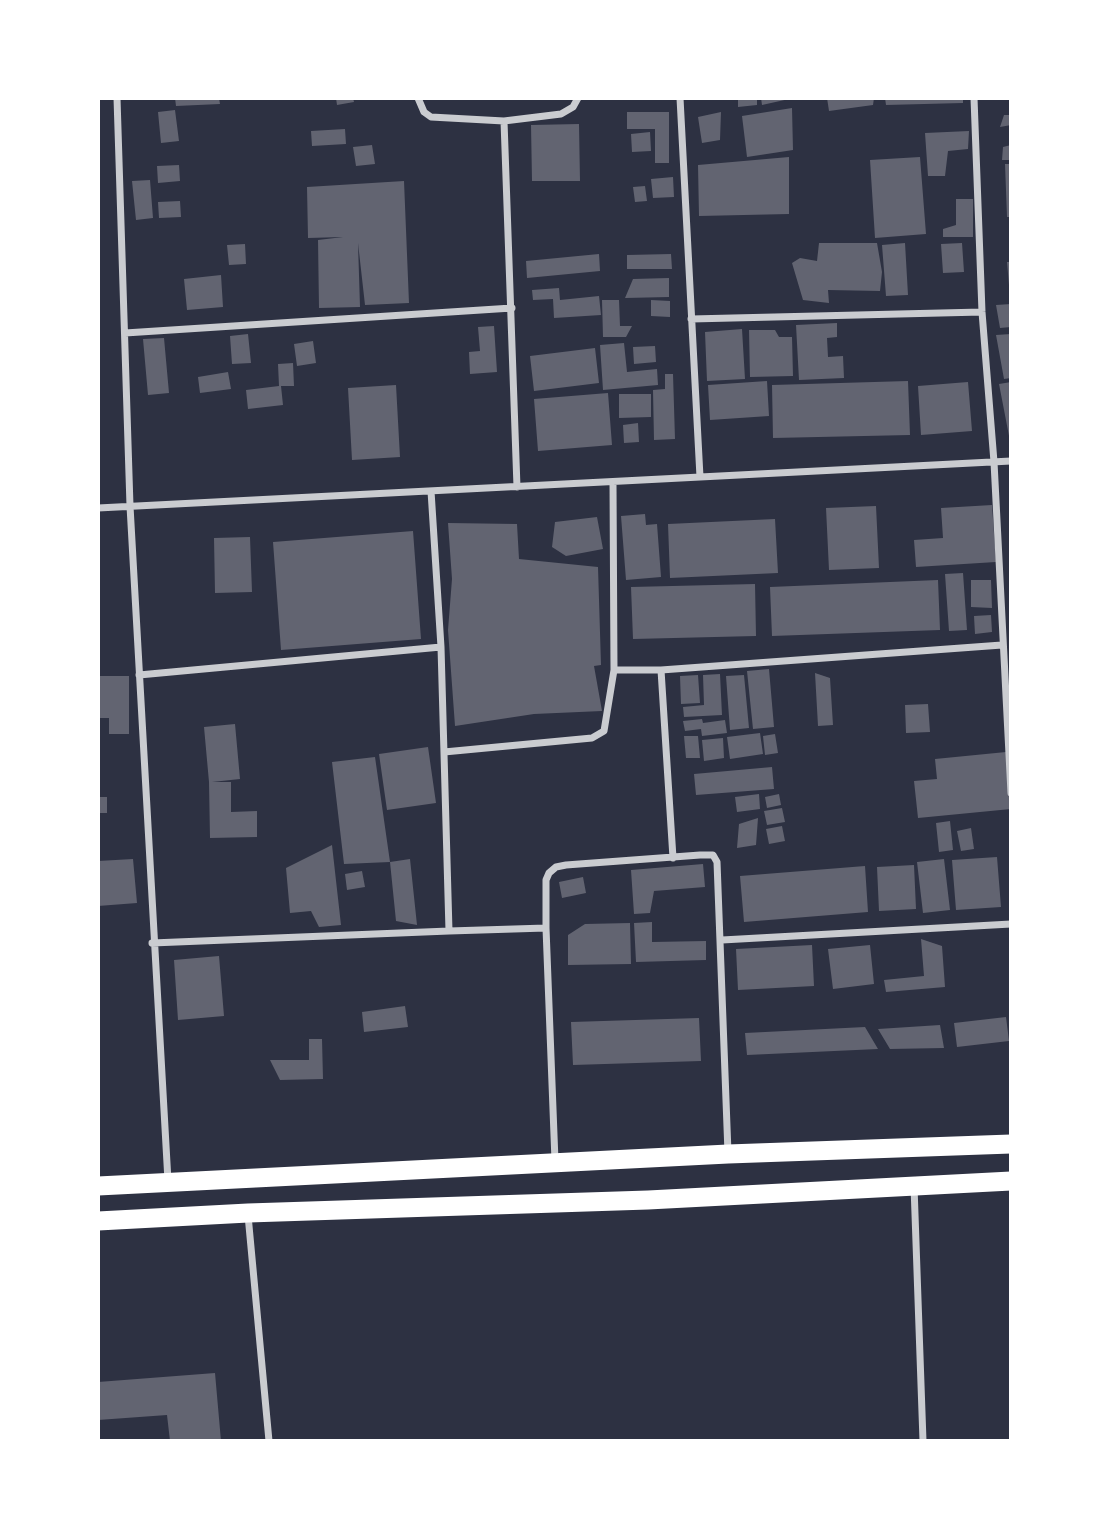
<!DOCTYPE html>
<style>
body{margin:0}
#map{position:relative;width:1109px;height:1539px;overflow:hidden;background:#2d3142;font-family:"Golos Text",sans-serif}
canvas{display:block}
.frame{position:absolute;inset:0;border:100px solid #fff;pointer-events:none}
</style>
<div id="map">
<canvas width="1109" height="1539"></canvas>
<div class="frame"></div>
</div>
<script>
const context = document.querySelector('canvas').getContext('2d');
context.lineJoin = 'round';
function fill(path, color) { context.fillStyle = color; context.fill(path, 'evenodd'); }
const poly = rows => new Path2D(rows.map(r => 'M' + r).join(''));
function trace(path, color, width, dash) { context.strokeStyle = color; context.lineWidth = width; context.lineCap = dash ? 'butt' : 'round'; context.setLineDash(dash || []); context.stroke(path); }
const building = poly([
 [175,98,219,98,220,104,176,106],
 [336,98,353,98,354,102,337,105],
 [738,98,757,98,757,105,738,107],
 [761,98,789,98,789,99,762,105],
 [827,98,874,98,873,105,829,111],
 [885,98,963,98,963,103,886,105],
 [792,108,793,150,747,157,742,116],
 [175,110,179,141,161,143,158,112],
 [627,112,669,112,669,163,655,163,655,129,627,129],
 [721,112,720,140,702,143,698,117],
 [1004,115,1011,115,1011,125,1000,127],
 [579,124,580,181,532,181,531,125],
 [345,129,346,144,312,146,311,131],
 [969,131,968,149,948,151,945,176,928,176,925,133],
 [650,132,651,151,632,152,631,134],
 [372,145,375,164,356,166,353,147],
 [1011,145,1011,160,1002,160,1003,147],
 [789,157,789,214,699,216,698,165],
 [920,157,926,234,875,238,870,160],
 [1005,164,1011,164,1011,217,1007,217],
 [179,165,180,181,158,183,157,166],
 [673,177,674,197,653,198,651,179],
 [150,180,153,218,136,220,132,181],
 [404,181,409,303,365,305,358,243,360,307,319,308,318,240,343,237,308,238,307,187],
 [645,186,647,201,635,202,633,187],
 [956,199,973,199,973,237,943,237,943,229,956,225],
 [180,201,181,217,159,218,158,202],
 [819,243,877,243,882,272,880,291,828,290,829,303,803,300,792,263,800,258,817,261],
 [905,243,908,295,886,296,882,245],
 [962,243,964,272,943,273,941,244],
 [245,244,246,264,229,265,227,245],
 [599,254,600,271,527,278,526,261],
 [671,254,672,269,627,269,627,255],
 [1007,262,1011,262,1011,285,1009,285],
 [221,275,223,307,187,310,184,279],
 [669,278,669,297,625,298,633,279],
 [559,288,560,300,599,296,601,315,554,318,553,299,533,300,532,290],
 [602,300,619,300,620,326,632,326,626,337,603,337],
 [651,300,670,301,670,317,651,316],
 [1011,304,1011,327,1000,328,996,305],
 [837,323,837,337,827,338,828,357,843,356,844,378,799,380,796,325],
 [494,326,497,372,470,374,469,352,480,351,478,327],
 [742,329,745,379,707,381,705,332],
 [749,330,775,330,779,337,792,337,793,376,750,377],
 [248,334,251,363,232,364,230,336],
 [1011,334,1011,378,1004,379,996,335],
 [164,338,169,393,148,395,143,339],
 [313,341,316,363,297,366,294,344],
 [624,343,627,372,657,369,658,385,603,390,600,345],
 [655,346,656,362,634,364,633,347],
 [595,348,599,383,534,391,530,356],
 [293,363,294,386,281,386,283,405,248,409,246,390,279,386,278,364],
 [228,372,231,389,200,393,198,377],
 [665,374,673,374,675,439,654,440,653,390,665,389],
 [767,381,769,416,710,420,708,385],
 [908,381,910,435,773,438,772,385],
 [968,382,972,431,921,435,918,386],
 [1011,382,1011,441,1010,441,999,384],
 [396,385,400,457,352,460,348,388],
 [608,393,612,445,538,451,534,399],
 [619,394,651,394,651,417,619,418],
 [638,423,639,442,624,443,623,425],
 [992,505,996,562,916,567,914,540,943,538,941,508],
 [876,506,879,568,829,570,826,508],
 [645,514,646,525,657,524,661,577,626,580,621,516],
 [597,517,603,549,566,556,552,547,555,522],
 [775,519,778,573,670,578,668,524],
 [448,523,517,524,519,559,598,567,601,665,594,666,602,711,534,714,455,726,448,630,452,579],
 [413,531,421,639,281,650,273,542],
 [250,537,252,592,215,593,214,538],
 [963,573,967,630,949,631,945,574],
 [938,580,940,630,772,636,770,587],
 [971,580,991,580,992,608,971,607],
 [755,584,756,636,633,639,631,587],
 [991,615,992,632,975,634,974,616],
 [769,669,774,727,753,729,747,671],
 [815,673,830,678,833,725,818,726],
 [720,674,722,715,684,717,683,707,704,705,703,675],
 [698,675,700,703,681,704,680,676],
 [744,675,749,728,730,730,726,676],
 [98,676,129,676,129,734,109,734,109,718,98,718],
 [928,704,930,732,906,733,905,705],
 [702,719,703,723,725,720,727,733,702,736,701,729,685,731,683,721],
 [235,724,240,779,212,782,231,782,231,812,257,811,257,837,210,838,209,782,204,727],
 [760,733,763,754,730,759,727,737],
 [775,734,778,753,765,755,763,736],
 [684,736,698,736,700,758,686,758],
 [723,738,724,758,704,761,702,740],
 [428,747,436,803,387,810,379,754],
 [1006,752,1011,809,918,818,914,781,937,779,935,759],
 [375,757,390,862,344,864,332,762],
 [772,767,774,789,696,795,694,774],
 [759,794,760,809,737,812,735,797],
 [779,794,781,805,767,808,765,797],
 [98,797,107,797,107,813,98,813],
 [782,808,785,822,767,825,764,811],
 [758,818,756,845,737,848,739,824],
 [950,821,953,850,939,852,936,823],
 [782,826,785,841,769,844,766,829],
 [971,828,974,849,961,851,957,831],
 [332,845,341,925,319,927,311,911,290,913,286,868],
 [997,857,1001,907,956,910,952,860],
 [133,859,137,903,98,906,98,861],
 [410,859,417,925,396,921,390,862],
 [944,859,950,910,923,913,917,862],
 [703,864,705,887,654,891,650,913,634,914,631,870],
 [914,865,916,909,879,911,877,867],
 [865,866,868,912,744,922,740,876],
 [362,871,365,887,347,890,345,874],
 [583,877,586,893,562,898,559,882],
 [652,922,652,942,706,941,706,960,636,962,634,923],
 [630,923,631,964,568,965,568,935,585,924],
 [921,939,942,946,945,987,886,992,884,980,924,976],
 [812,945,814,986,738,990,736,949],
 [870,945,874,984,833,989,828,949],
 [219,956,224,1016,178,1020,174,960],
 [405,1006,408,1027,364,1032,362,1012],
 [1006,1017,1009,1041,957,1047,954,1023],
 [699,1018,701,1061,573,1065,571,1022],
 [940,1025,944,1048,890,1049,878,1029],
 [865,1027,878,1049,747,1055,745,1033],
 [309,1039,322,1039,323,1079,280,1080,270,1060,309,1060],
 [215,1373,221,1441,170,1441,167,1415,98,1420,98,1382]
]);
const minor = poly([
 [117,98,130,506,168,1181],
 [418,98,424,112,431,117,504,121,561,114,573,107,578,98],
 [680,98,700,477],
 [974,98,982,312,994,462,1011,793],
 [504,121,517,487],
 [691,319,982,312],
 [125,333,512,308],
 [613,482,614,670,661,670,1002,645],
 [98,508,1011,461],
 [661,670,673,858],
 [139,675,441,647],
 [444,752,592,738,604,731,614,670],
 [449,931,546,928],
 [722,940,1011,924],
 [152,943,449,931,441,647,431,491],
 [555,1161,546,928,546,880,549,873,556,867,566,865,700,855,713,855,717,862,728,1153],
 [914,1186,923,1441],
 [248,1215,269,1441]
]);
const trunk = poly([
 [98,1186,728,1154,1011,1144],
 [98,1221,248,1213,648,1200,1011,1181]
]);
fill(building, '#626471');
trace(minor, '#caccd0', 7);
trace(trunk, '#fff', 19);
</script>
